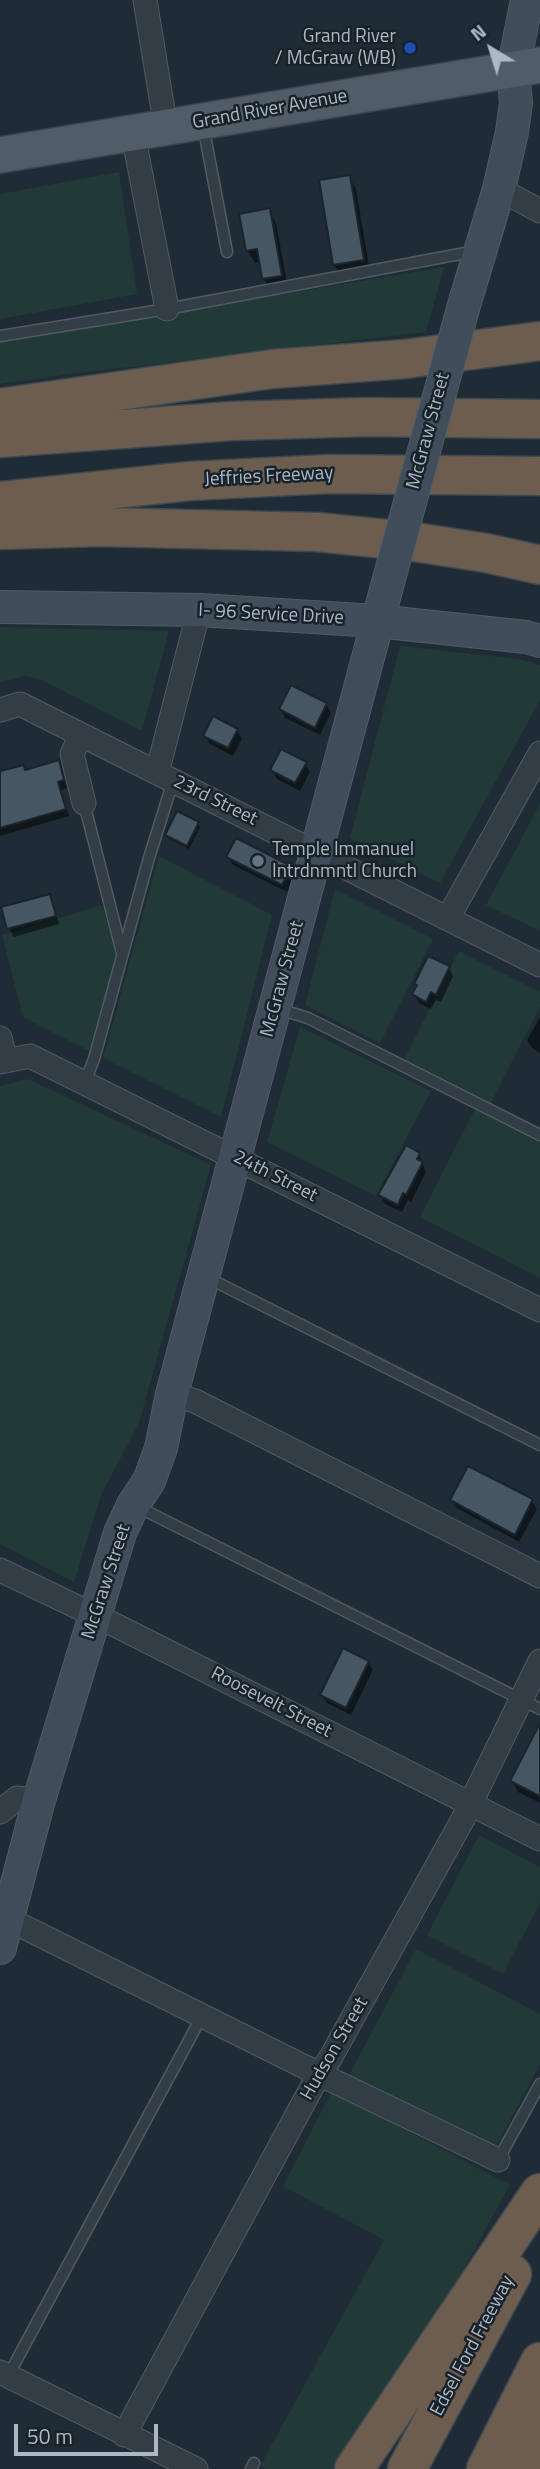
<!DOCTYPE html>
<style>
body{margin:0}
#map{position:relative;width:540px;height:2469px;overflow:hidden;background:#1f2c36;font-family:"Titillium Web",sans-serif}
canvas{display:block}
.north{position:absolute;left:456px;top:14px;width:70px;height:70px;-webkit-text-stroke:5px #18222b;paint-order:stroke;rotate:322deg;font-size:19px;font-weight:700;line-height:28px;text-align:center;color:#acb8c4}
.north::after{content:'';display:block;margin:auto;width:24px;height:32px;background:#acb8c4;clip-path:polygon(50% 0,100% 100%,50% 72%,0 100%)}
.scale{position:absolute;left:14px;top:2424px;width:144px;height:32px;box-sizing:border-box;border:4px solid #acb8c4;border-top:0;padding-left:9px;font-size:21px;line-height:24px;white-space:nowrap;color:#acb8c4;-webkit-text-stroke:5px #18222b;paint-order:stroke}
</style>
<div id="map">
<canvas width="540" height="2469"></canvas>
<div class="north">N</div>
<div class="scale">50 m</div>
</div>
<script>
const context = document.querySelector('canvas').getContext('2d');
context.lineJoin = 'round';
function fill(path, color) { context.fillStyle = color; context.fill(path, 'evenodd'); }
const poly = rows => new Path2D(rows.map(r => 'M' + r).join(''));
function trace(path, color, width, dash) { context.strokeStyle = color; context.lineWidth = width; context.lineCap = dash ? 'butt' : 'round'; context.setLineDash(dash || []); context.stroke(path); }
function drawText(font, color, halo, rows, align = 'center') {
  context.font = font + ' "Titillium Web",sans-serif'; context.lineWidth = 5; context.setLineDash([]); context.textBaseline = 'middle'; context.strokeStyle = halo; context.fillStyle = color; for (const [text, x, y, turn = 0] of rows) {
    context.save(); context.translate(x, y); context.rotate((+turn || 0) * Math.PI / 180); context.textAlign = isNaN(turn) ? turn : align; if (halo) context.strokeText(text, 0, 0); context.fillText(text, 0, 0); context.restore();
  }
}
const green = poly([
 [119,172,137,294,0,319,0,194],
 [444,267,426,332,79,373,0,384,0,342],
 [0,627,169,631,142,731,39,679,25,676,0,682],
 [400,646,518,659,540,665,540,700,440,883,350,838],
 [540,804,540,931,486,905],
 [159,856,272,915,221,1117,103,1058],
 [335,889,433,939,380,1043,305,1005],
 [102,905,117,952,89,1051,23,1017,2,935],
 [459,951,540,992,540,1006,491,1103,404,1059],
 [300,1027,431,1091,376,1196,267,1142],
 [28,1079,211,1165,139,1423,102,1493,74,1582,0,1544,0,1086],
 [475,1109,540,1142,540,1278,420,1217],
 [479,1835,540,1867,540,1903,503,1974,427,1935],
 [416,1949,540,2014,540,2064,496,2147,349,2075],
 [332,2091,510,2185,451,2292,335,2469,267,2469,260,2466,384,2240,283,2186]
]);
const shadow = poly([
 [349,177,356,189,370,272,341,277,334,264],
 [269,210,276,223,288,288,271,291,264,279,261,262,255,263,247,250],
 [326,704,331,713,320,735,285,718,281,709],
 [237,731,242,739,233,756,210,744,205,736],
 [58,763,67,788,61,790,69,816,0,836,0,773,23,767,26,772],
 [305,763,310,772,300,791,277,779,272,770],
 [198,824,200,827,189,849,169,839,167,835],
 [228,857,290,867,295,875,287,892,233,865],
 [49,896,54,904,59,924,14,937,9,928],
 [449,968,453,976,441,1002,436,1000,431,1009,419,1003,414,994],
 [540,1017,540,1053,532,1048,527,1040],
 [419,1154,426,1172,411,1202,408,1200,402,1212,385,1204,380,1195],
 [452,1499,532,1501,537,1509,519,1542,457,1508],
 [368,1662,373,1670,351,1715,327,1703,322,1695],
 [540,1727,540,1803,518,1792,512,1781]
]);
const building = poly([
 [350,175,364,260,333,265,319,180,350,175],
 [270,208,282,276,262,279,257,249,246,251,239,214,270,208],
 [291,685,327,703,315,728,279,709,291,685],
 [213,716,238,729,228,748,203,736,213,716],
 [281,749,307,762,295,783,270,770,281,749],
 [59,760,64,780,58,782,66,809,0,828,0,771,24,765,25,770,59,760],
 [177,811,199,822,187,846,165,835,177,811],
 [236,838,291,866,282,885,226,857,236,838],
 [50,894,56,916,7,929,1,907,50,894],
 [428,956,450,966,436,995,431,992,426,1002,412,994,417,985,414,984,428,956],
 [406,1145,420,1153,417,1159,423,1162,406,1195,403,1193,398,1205,378,1195,406,1145],
 [468,1466,533,1499,515,1535,450,1500,468,1466],
 [343,1648,369,1661,346,1708,320,1695,343,1648],
 [540,1723,540,1796,510,1781,540,1723]
]);
const lane = poly([
 [203,125,227,252],
 [0,336,167,309,476,251],
 [84,803,122,953],
 [279,1009,308,1018,540,1135],
 [85,1082,94,1059,149,858,173,781],
 [208,1278,540,1445],
 [136,1506,540,1709],
 [498,2160,540,2084],
 [8,2376,202,2016],
 [251,2469,254,2463]
]);
const street = poly([
 [145,0,166,128],
 [133,134,167,309],
 [499,189,540,211],
 [0,710,20,704,540,965],
 [81,735,72,754,84,803],
 [157,773,199,610],
 [448,918,540,753],
 [0,1038,6,1061],
 [0,1062,30,1056,540,1310],
 [172,1394,195,1401,540,1576],
 [0,1570,117,1626,540,1839],
 [0,1812,17,1798,39,1800],
 [8,1919,319,2074,498,2160],
 [0,2372,196,2469],
 [124,2435,312,2087,332,2055,463,1819,540,1661]
]);
const secondary = poly([
 [464,305,499,189,512,132,516,103,513,70,527,0],
 [0,607,199,610,377,621,526,637,540,641],
 [0,1948,39,1800,120,1533,133,1505,149,1481,161,1448,172,1394,386,590]
]);
const primary = poly([
 [0,155,540,65]
]);
const highway = poly([
 [0,408,272,369,405,359,540,341],
 [0,438,232,421,366,417,540,419],
 [0,501,190,481,329,474,540,476],
 [0,530,100,527,317,532,415,542,486,553,540,565],
 [354,2469,540,2193],
 [407,2469,512,2274],
 [486,2469,540,2362],
 [520,2469,540,2409]
]);
const secondaryBridge = poly([
 [386,590,464,305]
]);
const markers = [
 [410,48,7,"#1a4fb4"],
 [258,861,7,"#6b7280"]
];
const poiNames = [
 ["Grand River",396,37],
 ["/ McGraw (WB)",396,59],
 ["Temple Immanuel",272,850,"left"],
 ["Intrdnmntl Church",272,872,"left"]
];
const streetNames = [
 ["Grand River Avenue",270,110,-10],
 ["McGraw Street",429,431,-75],
 ["Jeffries Freeway",269,477,-3],
 ["I- 96 Service Drive",271,615,3],
 ["23rd Street",215,801,26],
 ["McGraw Street",283,979,-75],
 ["24th Street",275,1177,27],
 ["McGraw Street",107,1582,-72],
 ["Roosevelt Street",271,1703,27],
 ["Hudson Street",335,2049,-60],
 ["Edsel Ford Freeway",473,2346,-62]
];
fill(green, '#213937');
fill(shadow, '#0007');
fill(building, '#465662');
trace(building, '#1a242d', 2);
trace(lane, '#505b65', 13);
trace(street, '#505b65', 25);
trace(secondary, '#505b65', 34);
trace(primary, '#3c4650', 38);
trace(highway, '#3d4851', 41);
trace(lane, '#323d46', 10);
trace(street, '#323d46', 23);
trace(secondary, '#404d5a', 32);
trace(primary, '#505d67', 35);
trace(highway, '#6d5d4f', 38);
trace(secondaryBridge, '#505b65', 34, []);
trace(secondaryBridge, '#404d5a', 32);
for (const [x, y, r, color] of markers) { const dot = new Path2D(); dot.arc(x, y, r, 0, 2 * Math.PI); context.fillStyle = color; context.fill(dot); trace(dot, '#18222b', 2.5); }
drawText('19px', '#acb8c4', '#18222b', poiNames, 'right');
drawText('19px', '#acb8c4', '#18222b', streetNames);
</script>
